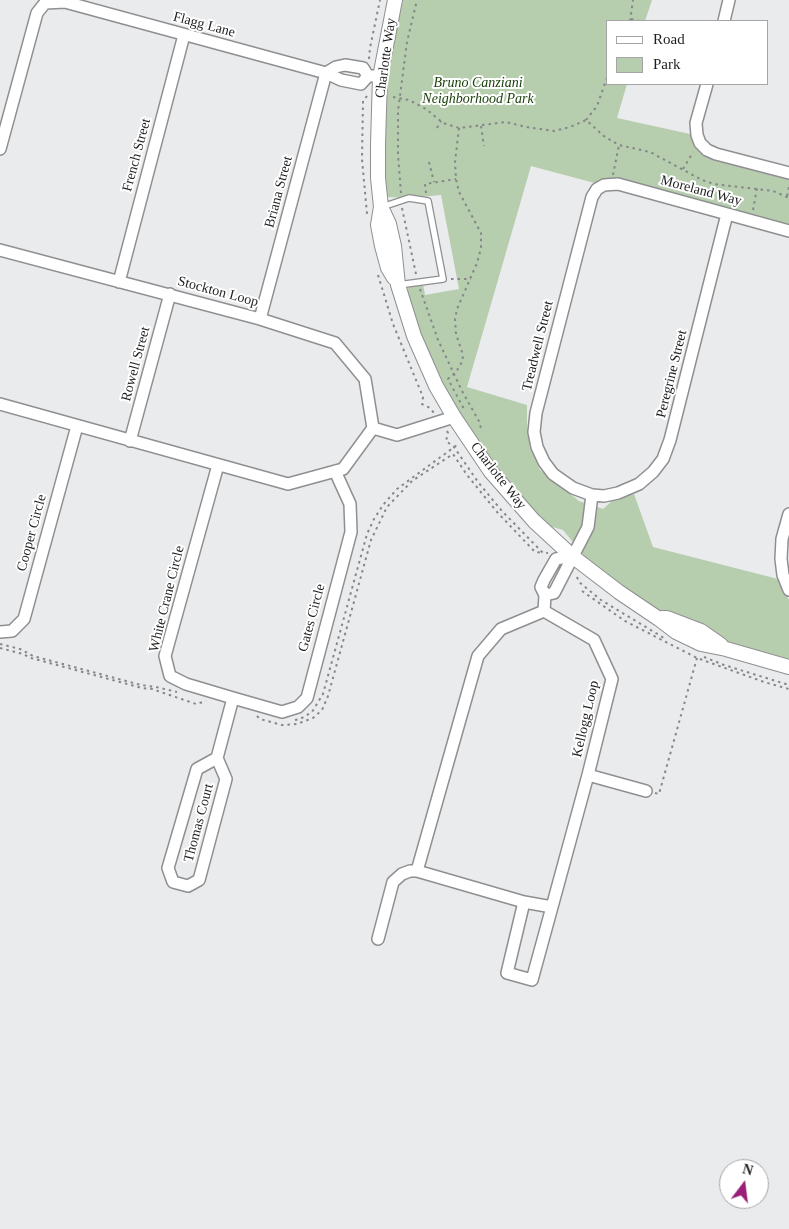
<!DOCTYPE html>
<style>
body{margin:0}
#map{position:relative;width:789px;height:1229px;overflow:hidden;background:#eaebed;font-family:"Times New Roman",serif}
canvas{display:block}
.legend{position:absolute;left:606px;top:20px;width:162px;height:65px;box-sizing:border-box;background:#fff;border:1px solid #a5a5a5;margin:0;padding:6px 9px;list-style:none;font-size:15px;color:#1e1e1f}
.legend li{display:flex;align-items:center;gap:10px;height:25px}
.legend b{width:25px;border:1px solid #a5a5a5}
.north{position:absolute;left:719px;top:1159px;width:50px;height:50px;box-sizing:border-box;background:#fff;border:1px solid #a5a5a5;border-radius:50%;rotate:15deg;font-size:14px;font-weight:700;line-height:20px;text-align:center;color:#1e1e1f}
.north::after{content:'';display:block;margin:auto;width:18px;height:22px;background:#991f79;clip-path:polygon(50% 0,100% 100%,50% 72%,0 100%)}
</style>
<div id="map">
<canvas width="789" height="1229"></canvas>
<ul class="legend">
<li><b style="height:6px;background:#fff"></b>Road</li>
<li><b style="height:14px;background:#b6cdae"></b>Park</li>
</ul>
<div class="north">N</div>
</div>
<script>
const context = document.querySelector('canvas').getContext('2d');
context.lineJoin = 'round';
function fill(path, color) { context.fillStyle = color; context.fill(path, 'evenodd'); }
const poly = rows => new Path2D(rows.map(r => 'M' + r).join(''));
function trace(path, color, width, dash) { context.strokeStyle = color; context.lineWidth = width; context.lineCap = dash ? 'butt' : 'round'; context.setLineDash(dash || []); context.stroke(path); }
function drawText(font, color, halo, rows, align = 'center') {
  context.font = font + ' "Times New Roman",serif'; context.lineWidth = 4; context.setLineDash([]); context.textBaseline = 'middle'; context.strokeStyle = halo; context.fillStyle = color; for (const [text, x, y, turn = 0] of rows) {
    context.save(); context.translate(x, y); context.rotate((+turn || 0) * Math.PI / 180); context.textAlign = isNaN(turn) ? turn : align; if (halo) context.strokeText(text, 0, 0); context.fillText(text, 0, 0); context.restore();
  }
}
const green = poly([
 [403,0,652,0,645,21,608,21,608,84,627,84,617,118,690,134,697,147,789,177,789,235,531,166,467,387,527,405,527,425,530,448,540,470,579,501,603,509,613,500,634,494,653,547,778,579,789,600,789,662,727,642,686,621,658,610,595,569,563,530,545,525,489,461,455,408,419,332,406,292,409,287,423,284,425,295,459,289,441,195,409,198,387,197,383,154,384,108,393,42]
]);
const path = poly([
 [631,19,640,21],
 [630,21,633,0],
 [369,59,370,48,380,0],
 [367,96,363,101,362,159,367,214],
 [393,97,409,100,426,109,443,123,459,128,506,122,526,127,554,131,570,127,586,120,605,137,619,145,650,152,702,180,714,184,773,191,789,198],
 [586,120,597,106,608,75],
 [481,126,484,146],
 [437,128,441,121],
 [459,128,455,162,456,179,459,192,481,233,481,248,477,263,457,309,455,319,456,334,462,352,463,360,456,372,448,379,465,411],
 [429,162,434,182],
 [683,169,693,152],
 [613,175,619,145],
 [401,193,398,155,398,111,407,42,417,0],
 [426,193,425,184,456,179],
 [787,196,789,187],
 [402,208,416,274],
 [753,210,757,188],
 [378,275,393,324,423,397,422,404,430,408,434,413],
 [451,279,471,279],
 [420,289,438,340,462,391,480,423,481,430],
 [447,431,448,433,446,441,454,447,478,482,502,511,543,553,548,553],
 [577,577,579,582,601,600,664,638],
 [582,591,625,621,697,658,764,682,789,689],
 [0,644,20,649,33,656,141,685,156,687,177,692],
 [0,648,23,654,31,658,142,688,152,689,196,704,206,701],
 [704,657,724,665,789,685],
 [257,716,260,719,282,725,297,724,313,718,322,710,328,696,371,540,387,507,412,481,453,454,467,475,497,512,535,552,543,553],
 [295,720,300,719,312,712,323,694,367,534,374,519,383,505,397,489,457,445],
 [655,793,659,794,697,658]
]);
const service = poly([
 [382,207,409,198,428,201,443,279,398,285]
]);
const minor = poly([
 [724,21,729,0],
 [326,73,336,67,345,65,363,68,368,76,376,76],
 [707,84,696,123,697,135,700,143,707,150,716,154,789,173],
 [0,149,37,13,45,3,65,2,326,73,341,80,361,84,368,76],
 [727,214,670,440,663,459,653,472,639,484,618,493,604,496,592,495,573,488,553,474,544,462,537,447,534,432,536,413,592,197,597,189,604,185,618,184,789,231],
 [0,250,260,319,335,343,365,379,373,428,343,469,288,484,0,404],
 [119,282,184,35],
 [260,319,326,73],
 [373,428,397,435,454,417],
 [130,441,170,294],
 [218,465,165,656,170,676,186,684,233,698,282,712,298,707,307,698,351,532,350,504,335,471],
 [789,514,782,539,781,559,783,575,789,590],
 [545,595,554,593,588,527,592,495],
 [544,611,545,595,541,587,544,580,556,559,572,556],
 [0,632,12,631,24,619,77,426],
 [217,758,226,779,199,880,188,886,173,882,168,868,197,769,217,758,233,698],
 [588,775,646,791],
 [524,902,507,973,532,980,552,907],
 [378,939,393,882,402,874,410,871,417,871,524,902,552,907,588,775,612,679,594,640,544,611,501,629,478,656,417,871]
]);
const tertiary = poly([
 [381,207,389,224,394,246,398,285,414,336,436,386,454,417,491,472,534,521,572,556,619,592,659,619,676,632,701,644,726,649,789,667],
 [394,278,388,268,382,246,378,225,381,207,378,178,378,144,380,77,395,0],
 [662,618,667,618,701,631,721,645]
]);
const streetNames = [
 ["Flagg Lane",204,25,15],
 ["Charlotte Way",386,58,-82],
 ["French Street",137,155,-75],
 ["Moreland Way",701,191,15],
 ["Briana Street",279,192,-75],
 ["Stockton Loop",218,292,15],
 ["Treadwell Street",538,346,-76],
 ["Rowell Street",136,364,-75],
 ["Peregrine Street",672,374,-76],
 ["Charlotte Way",498,476,52],
 ["Cooper Circle",32,533,-75],
 ["White Crane Circle",167,599,-76],
 ["Gates Circle",312,618,-75],
 ["Kellogg Loop",586,719,-77],
 ["Thomas Court",199,823,-75]
];
const parkNames = [
 ["Bruno Canziani",478,83],
 ["Neighborhood Park",478,99]
];
fill(green, '#b6cdae');
trace(service, '#8f8f92', 8);
trace(minor, '#8f8f92', 14);
trace(tertiary, '#8f8f92', 16);
trace(path, '#868788', 2, [2.5, 4]);
trace(service, '#fff', 5.5);
trace(minor, '#fff', 11);
trace(tertiary, '#fff', 14);
drawText('14px', '#1e1e1f', '#fff', streetNames);
drawText('italic 14px', '#1b400b', '#fff', parkNames);
</script>
